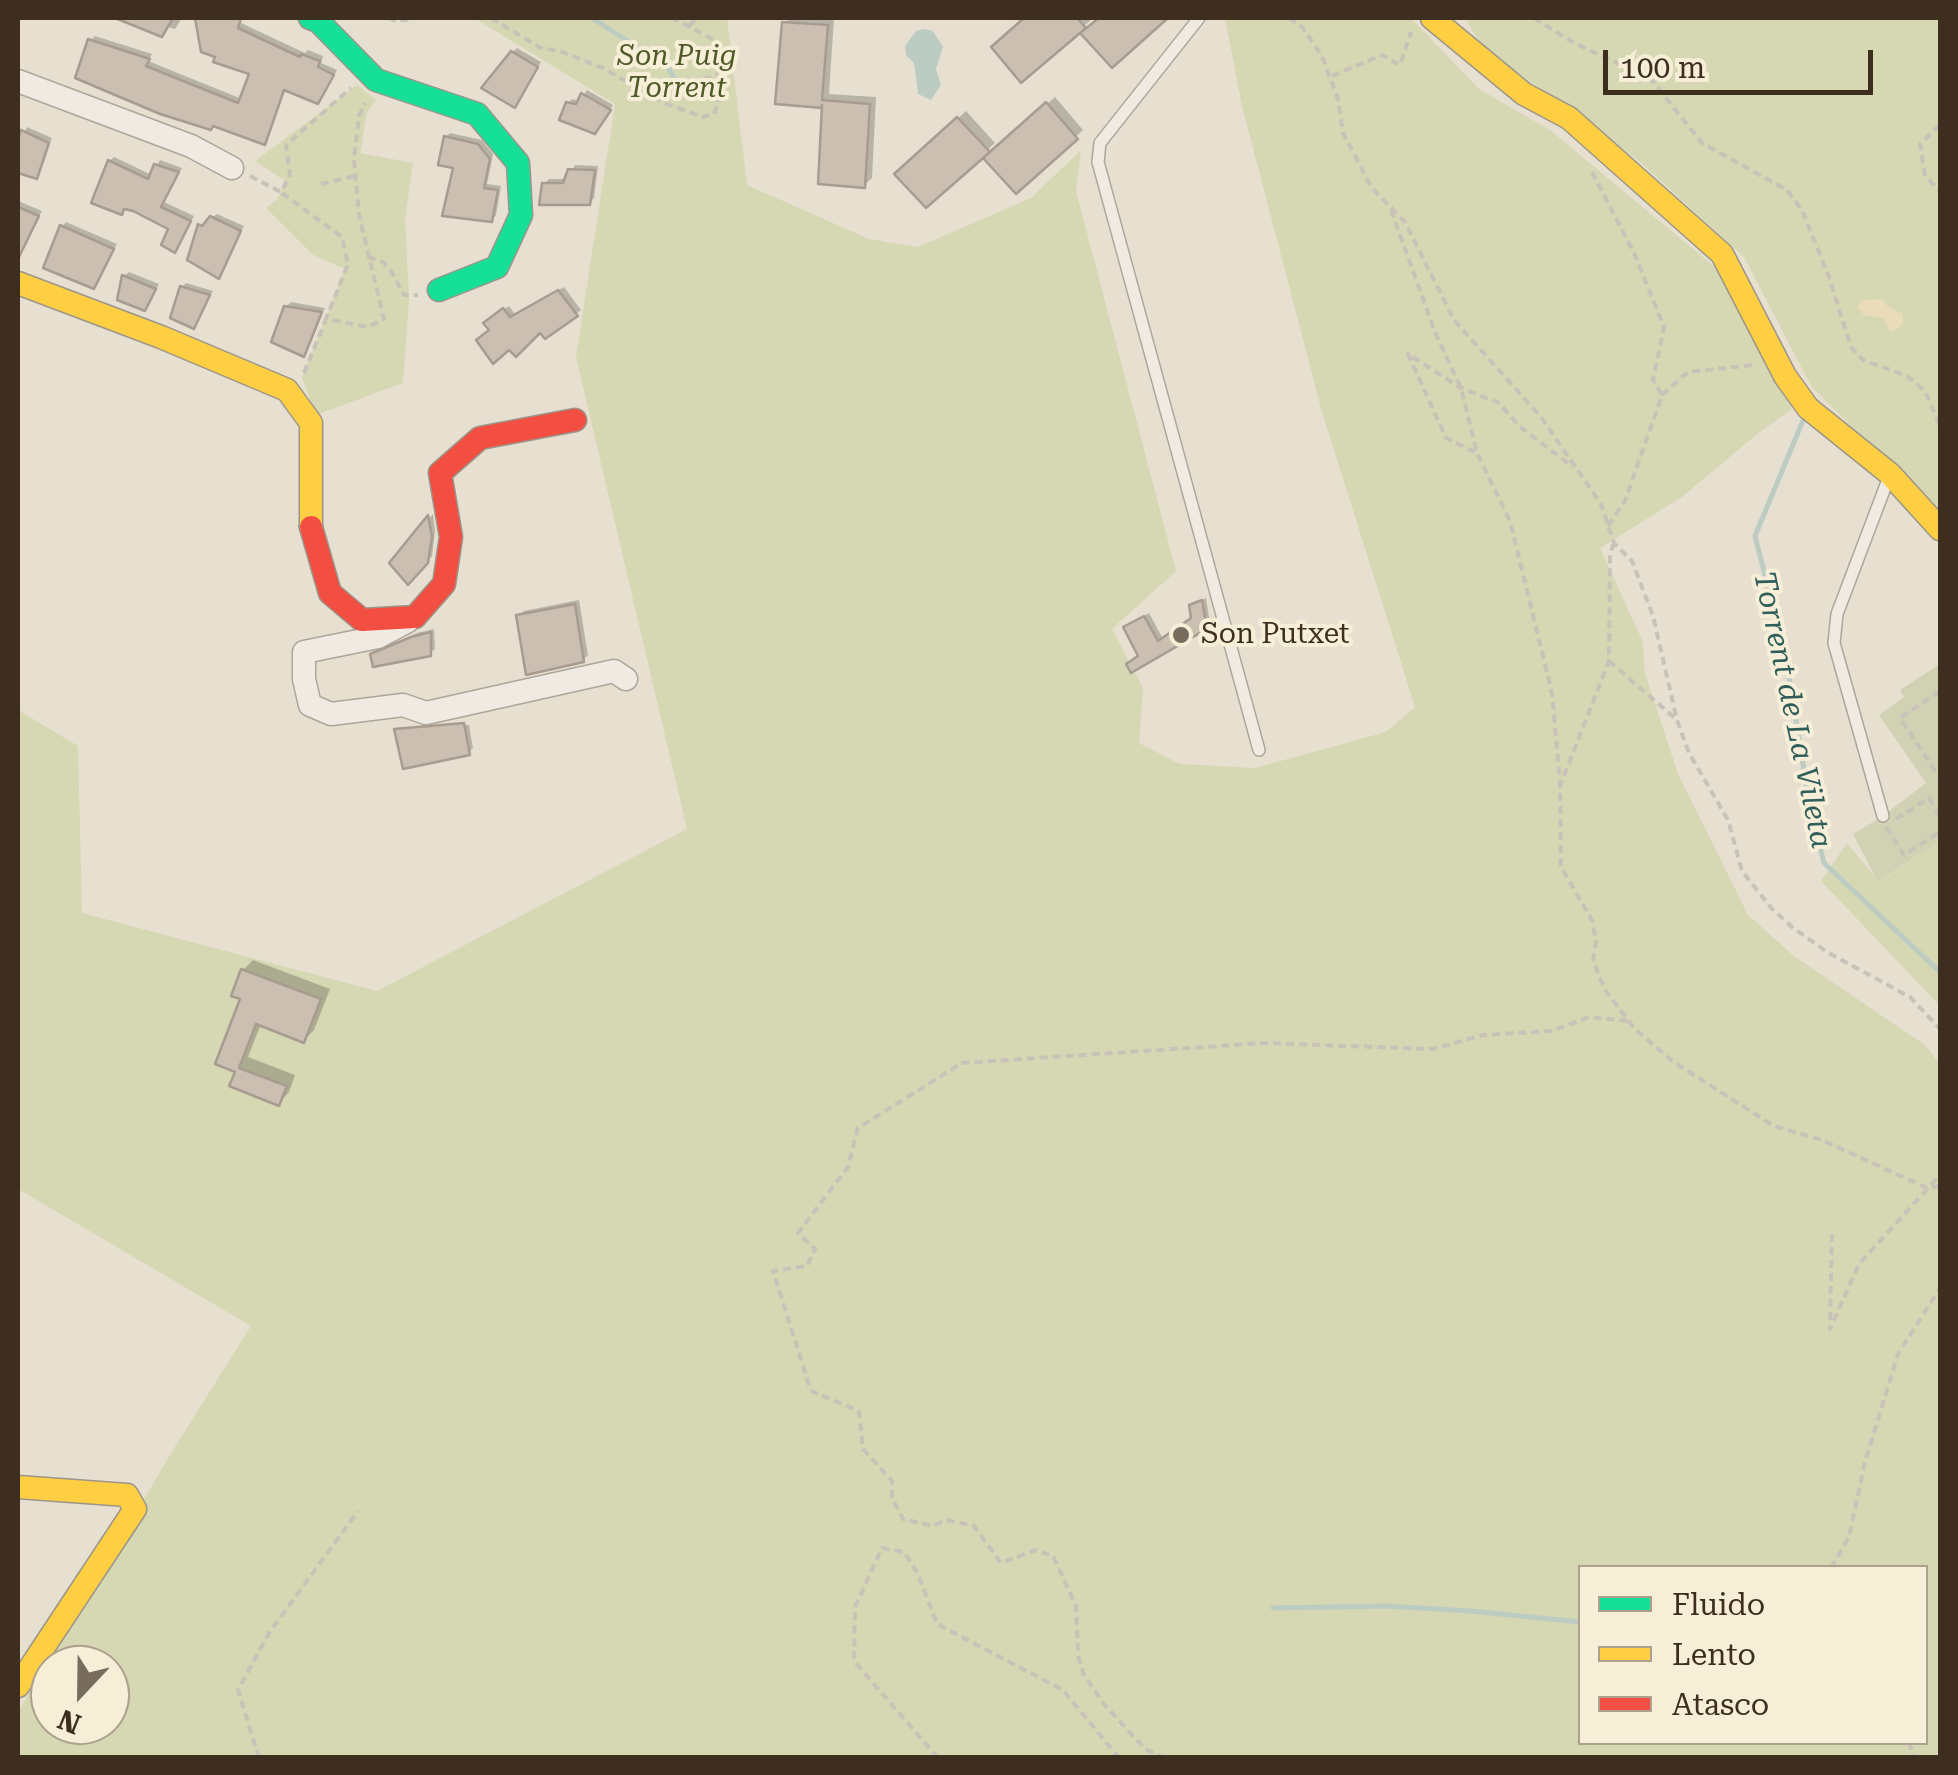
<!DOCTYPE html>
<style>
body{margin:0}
#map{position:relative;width:1958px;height:1775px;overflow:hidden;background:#e7e0d1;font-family:"Roboto Serif",serif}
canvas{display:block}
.frame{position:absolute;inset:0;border:20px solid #3d2e20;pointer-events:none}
.legend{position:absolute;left:1578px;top:1565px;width:350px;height:180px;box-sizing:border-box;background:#f7eed8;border:2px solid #ada18e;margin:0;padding:12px 18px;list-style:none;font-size:30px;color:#3d2e20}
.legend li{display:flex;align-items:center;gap:20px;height:50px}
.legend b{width:50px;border:2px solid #ada18e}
.north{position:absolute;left:30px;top:1645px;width:100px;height:100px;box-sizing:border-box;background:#f7eed8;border:2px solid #ada18e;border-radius:50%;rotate:202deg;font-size:28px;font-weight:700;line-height:40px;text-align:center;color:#3d2e20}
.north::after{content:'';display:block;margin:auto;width:35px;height:45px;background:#786c5e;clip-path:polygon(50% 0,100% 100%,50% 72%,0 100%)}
.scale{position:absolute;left:1603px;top:50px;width:270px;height:45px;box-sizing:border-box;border:5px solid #3d2e20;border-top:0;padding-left:12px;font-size:30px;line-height:35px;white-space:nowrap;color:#3d2e20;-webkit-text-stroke:8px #f7eed8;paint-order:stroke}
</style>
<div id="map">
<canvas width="1958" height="1775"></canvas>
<div class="frame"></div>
<ul class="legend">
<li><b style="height:12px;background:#16e098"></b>Fluido</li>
<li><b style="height:12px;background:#ffcf43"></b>Lento</li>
<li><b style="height:12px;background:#f24e42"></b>Atasco</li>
</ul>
<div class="north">N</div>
<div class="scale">100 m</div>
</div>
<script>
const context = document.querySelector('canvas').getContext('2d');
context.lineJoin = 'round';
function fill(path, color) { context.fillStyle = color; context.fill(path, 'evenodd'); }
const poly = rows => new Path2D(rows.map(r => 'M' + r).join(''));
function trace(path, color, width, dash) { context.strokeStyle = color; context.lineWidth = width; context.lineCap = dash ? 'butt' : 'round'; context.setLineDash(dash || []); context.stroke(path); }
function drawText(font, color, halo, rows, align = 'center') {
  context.font = font + ' "Roboto Serif",serif'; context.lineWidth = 8; context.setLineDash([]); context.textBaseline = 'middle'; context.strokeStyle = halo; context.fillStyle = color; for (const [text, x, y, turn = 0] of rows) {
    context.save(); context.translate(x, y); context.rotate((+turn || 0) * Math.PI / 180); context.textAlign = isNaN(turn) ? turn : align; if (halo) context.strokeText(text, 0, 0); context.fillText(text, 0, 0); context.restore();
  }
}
const green = poly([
 [474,18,727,18,747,185,869,239,918,247,1031,198,1081,150,1076,191,1176,571,1112,629,1143,688,1139,743,1180,764,1255,768,1386,732,1415,707,1322,412,1242,106,1225,18,1411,18,1479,89,1550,130,1716,268,1792,409,1756,435,1682,497,1600,548,1643,642,1645,673,1678,774,1748,915,1794,956,1925,1045,1940,1064,1940,1757,18,1757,18,1712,173,1450,251,1326,18,1189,18,710,78,746,82,913,377,991,687,829,576,357,615,104],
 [1580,1568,1926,1568,1926,1742,1580,1742],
 [50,1665,110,1665,110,1725,50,1725],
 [1465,18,1940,18,1940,515,1811,386,1744,257,1639,161,1482,46],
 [357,85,376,100,367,112,360,153,413,163,405,219,409,298,403,383,316,415,302,378,345,269,313,255,266,208,278,199,285,181,255,161],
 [1940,841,1940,1006,1821,881,1847,843,1879,882]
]);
const sand = poly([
 [1883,299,1887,306,1903,314,1903,323,1896,330,1890,332,1883,318,1864,315,1857,307,1862,300]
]);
const cemetery = poly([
 [1940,664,1940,841,1878,882,1853,834,1883,816,1926,783,1879,715,1904,697,1900,690]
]);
const water = poly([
 [924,29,933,31,943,47,936,69,941,85,931,100,918,94,914,63,906,55,905,46,916,31]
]);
const shadow = poly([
 [119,18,182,18,175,29,168,27,162,34],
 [197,18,242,18,241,23,305,53,308,50,323,56,321,63,337,70,322,97,286,88,265,142,90,41,95,36,152,54,148,61,242,99,252,72,203,50],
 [790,18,834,18,829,94,876,97,872,178,864,185,825,101,821,105,784,24],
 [1027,18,1090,18,1092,19,1084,26,994,48],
 [517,48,541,62,519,100,513,52],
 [587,90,613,105,599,127,568,104,572,99,580,101],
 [1055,97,1083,130,1017,191,994,151],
 [966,111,995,143,926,204,898,174],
 [27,127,52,138,36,176,18,171,18,147],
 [450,133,482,140,493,154,487,184,501,186,496,215,491,220,456,166,446,137],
 [114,157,152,175,160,160,182,168,164,202,194,216,179,245,172,228,126,207,121,212,110,161],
 [575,165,598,166,594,198,589,203,544,184,549,179,567,179],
 [18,201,42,211,18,254],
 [217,214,244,226,219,276,200,226],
 [66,222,117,244,93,286,62,227],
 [129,272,159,284,149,303,124,276],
 [186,283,213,291,193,326,182,287],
 [564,287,581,310,576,314,541,329,491,319,509,306,515,314],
 [291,302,325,308,304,354,286,307],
 [433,514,435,531,432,556,408,582,392,563],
 [1206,598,1210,623,1205,627,1140,655,1131,623,1149,613,1163,639,1193,617,1191,606],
 [579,600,588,655,583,660,519,616,524,611],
 [434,629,435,649,430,653,373,655,417,633],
 [469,725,473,748,468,753,405,766,397,730,399,728,399,731],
 [253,960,330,989,314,1030,304,1040,261,1024,248,1057,295,1075,289,1092,279,1103,238,1070,243,970]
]);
const stream = poly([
 [592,18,668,67,682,92],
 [1804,418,1755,536,1786,658,1809,801,1824,863,1940,972],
 [1273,1608,1386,1606,1471,1611,1580,1622]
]);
const building = poly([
 [115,18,173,18,162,37,115,18],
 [195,18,241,18,238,28,300,57,301,54,320,61,318,67,334,75,318,104,284,90,265,145,213,126,211,130,160,114,75,78,88,39,150,59,146,66,238,103,249,74,213,62,215,57,201,52,195,18],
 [1024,18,1077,18,1086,28,1021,83,991,47,1024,18],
 [1099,18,1168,18,1112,68,1080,33,1099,18],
 [782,22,828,25,822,100,870,104,865,188,818,184,822,105,822,108,775,104,782,22],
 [511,51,538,67,515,108,481,88,511,51],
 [581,93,611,110,595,134,559,120,566,102,576,104,581,93],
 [1046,102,1078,139,1016,194,983,158,1046,102],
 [957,117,990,152,926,208,894,174,957,117],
 [21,130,49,143,37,179,18,173,18,139,21,130],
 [444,136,478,144,490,159,484,188,498,190,492,222,442,216,453,168,438,165,444,136],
 [108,160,148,179,154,164,179,172,161,207,191,221,175,253,161,245,168,229,133,211,124,209,122,215,91,203,108,160],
 [568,169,595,170,590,205,539,205,542,183,563,183,568,169],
 [18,207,39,216,18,259,18,207],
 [210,216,241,231,219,279,187,260,198,224,202,226,210,216],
 [60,225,114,249,94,289,43,268,60,225],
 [122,275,156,289,145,311,117,300,122,275],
 [180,286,210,295,194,329,170,318,180,286],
 [558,290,578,316,545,339,540,333,516,357,509,350,493,364,476,340,489,330,483,323,503,308,510,317,558,290],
 [284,306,322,312,304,357,271,342,284,306],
 [428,515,432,537,428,563,408,585,389,563,428,515],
 [1202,600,1207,629,1131,673,1126,664,1138,656,1123,627,1144,616,1158,641,1191,618,1189,605,1202,600],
 [575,604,584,662,526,675,516,615,575,604],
 [431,632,431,656,373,667,370,654,411,637,431,632],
 [464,723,470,755,403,769,394,729,464,723],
 [241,969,321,999,304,1043,256,1024,239,1068,287,1086,279,1106,229,1086,235,1072,215,1064,240,999,231,996,241,969]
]);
const path = poly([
 [388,18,396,21,416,18],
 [491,18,539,47,562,52,603,68,664,103,703,117,714,114,719,101,696,86,702,79,718,76,714,40,673,18],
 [1289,18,1302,27,1322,56,1338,99,1343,133,1371,187,1405,222,1454,320,1541,417,1601,504,1614,543,1632,561,1653,616,1677,720,1689,753,1728,820,1742,871,1772,909,1792,927,1827,952,1910,997,1940,1029],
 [1534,18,1574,43,1650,78,1702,143,1787,190,1802,210,1829,277,1851,347,1863,360,1907,376,1925,391,1940,426],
 [689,26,697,18],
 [1332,76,1382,55,1400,65,1411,32],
 [1940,125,1920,144,1925,175,1940,192],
 [1592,172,1634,253,1664,327,1653,380,1662,395,1625,501,1608,526],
 [250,176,281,192,290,175,286,145,351,88],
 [321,184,355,176],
 [282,193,342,237,348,264,326,319],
 [1391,210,1435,332,1461,388,1477,453,1510,521,1552,693,1560,783],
 [368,257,383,262,391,271,404,295,418,295],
 [304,373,326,319,368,327,384,319,359,215,354,159,359,116,365,103],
 [1662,395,1688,372,1753,365],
 [1475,452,1446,438,1408,354,1461,388,1499,403,1519,426,1573,467],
 [1614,543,1610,554,1609,661,1560,786,1561,867,1592,920,1596,941,1593,961,1605,990,1635,1029,1672,1061,1774,1126,1822,1140,1927,1188,1940,1186],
 [1609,661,1677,720],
 [1940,691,1900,718,1940,778],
 [1896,819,1929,798,1940,817],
 [1886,827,1904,855,1940,832],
 [1832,1234,1830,1329,1859,1264,1940,1175],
 [1831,1568,1849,1537,1865,1462,1898,1354,1940,1288],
 [1909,1742,1914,1758],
 [259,1758,238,1690,269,1633,358,1511],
 [938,1758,854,1661,855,1607,882,1548,904,1552,917,1572,937,1624,1063,1690,1119,1758],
 [1165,1758,1145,1749,1103,1703,1083,1673,1078,1655,1076,1606,1053,1556,1036,1550,1001,1563,974,1526,946,1520,933,1526,903,1519,892,1498,892,1481,863,1449,859,1411,811,1391,773,1271,807,1266,815,1249,798,1233,848,1167,858,1128,962,1063,1264,1043,1433,1049,1483,1035,1552,1031,1589,1017,1630,1021]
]);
const lane = poly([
 [1199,18,1100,143,1098,162,1259,750],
 [1883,816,1834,643,1837,614,1889,477]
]);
const street = poly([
 [18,81,191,146,232,168],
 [408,621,378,637,304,652,304,679,310,705,331,714,403,705,426,713,614,671,626,679]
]);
const fast = poly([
 [310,18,318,21,376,80,477,114,518,163,521,215,497,267,439,290]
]);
const slow = poly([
 [1432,18,1524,94,1569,118,1722,254,1785,376,1808,408,1890,474,1940,529],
 [18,283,161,337,287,390,311,423,311,527],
 [18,1487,127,1495,135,1509,18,1686]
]);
const jam = poly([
 [311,527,330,593,362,620,415,617,444,584,451,537,440,473,480,438,575,420]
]);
const markers = [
 [1181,635,10,"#786c5e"]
];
const parkNames = [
 ["Son Puig",677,57],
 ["Torrent",677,89]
];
const poiNames = [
 ["Son Putxet",1201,635]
];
const waterNames = [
 ["Torrent de La Vileta",1792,710,78]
];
fill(green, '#d6d7b3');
fill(sand, '#eadcb9');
fill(cemetery, '#d1d1b3');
fill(water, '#bcccc2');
fill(shadow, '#0003');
trace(stream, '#bcccc2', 5);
fill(building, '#cbbfb2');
trace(building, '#a89c90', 2.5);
trace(lane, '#ada599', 14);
trace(street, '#ada599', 25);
trace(fast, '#9c958a', 25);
trace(slow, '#9c958a', 25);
trace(jam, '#9c958a', 25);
trace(path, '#c8c2b9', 4, [8, 5]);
trace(lane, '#efebe3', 11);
trace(street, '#efebe3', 22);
trace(fast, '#16e098', 22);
trace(slow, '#ffcf43', 22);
trace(jam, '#f24e42', 22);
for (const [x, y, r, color] of markers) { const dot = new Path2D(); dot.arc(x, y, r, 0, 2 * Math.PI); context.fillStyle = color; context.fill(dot); trace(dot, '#f7eed8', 4); }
drawText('italic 28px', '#4d5a26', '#f7eed8', parkNames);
drawText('28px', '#3d2e20', '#f7eed8', poiNames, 'left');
drawText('italic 30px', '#2f5d5a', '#f7eed8', waterNames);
</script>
